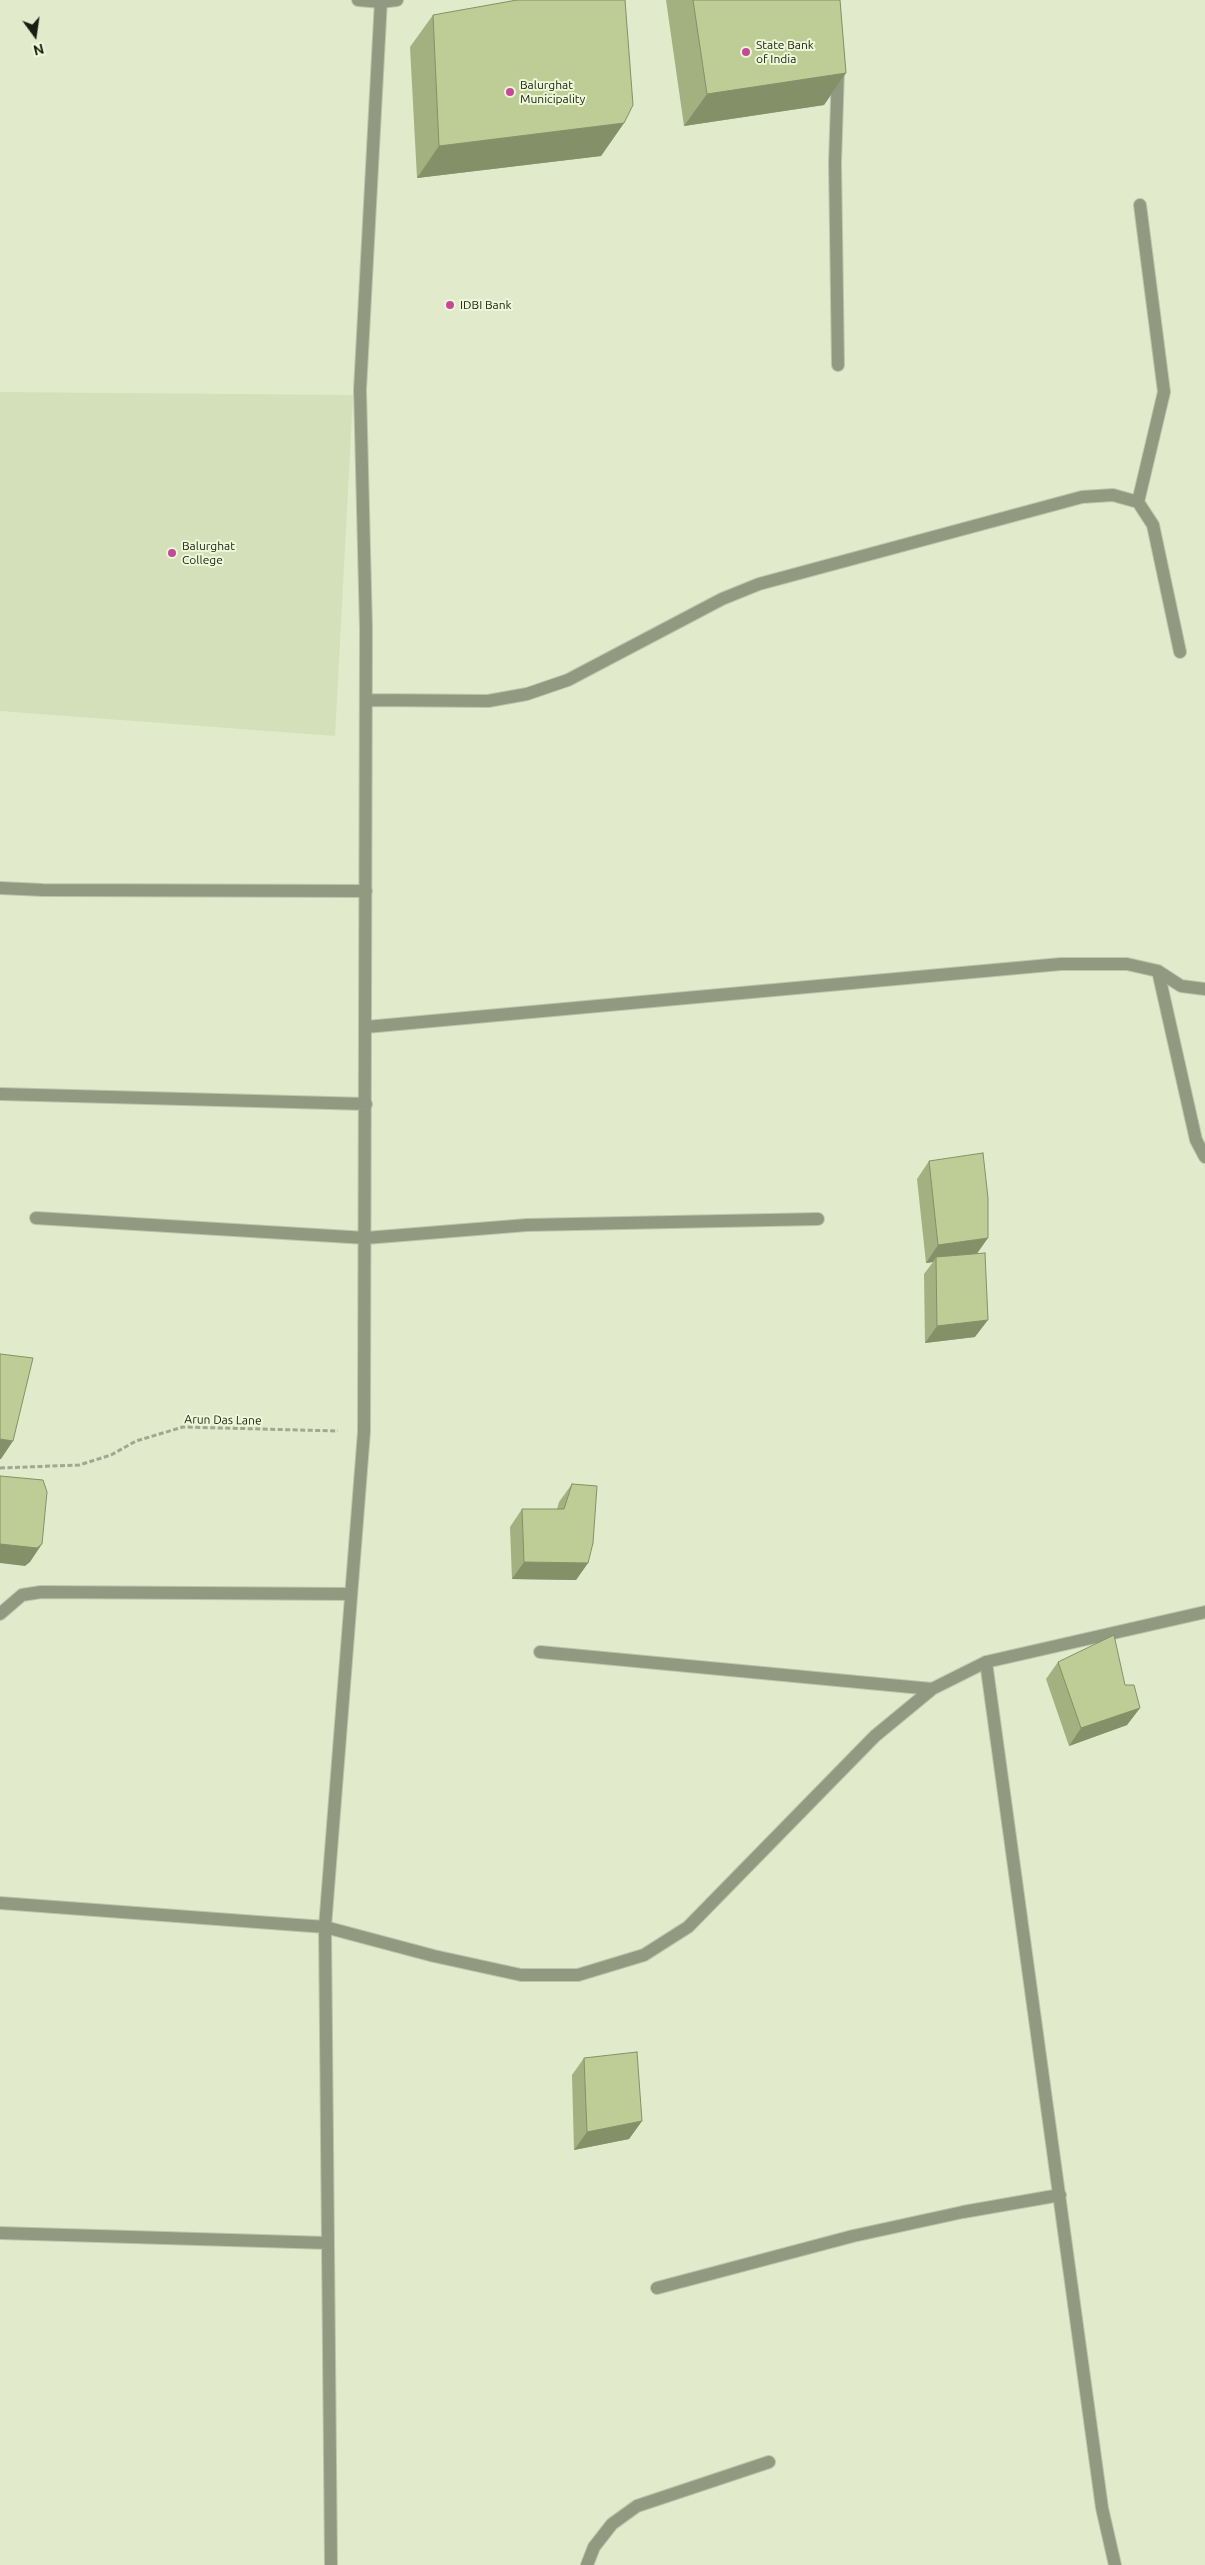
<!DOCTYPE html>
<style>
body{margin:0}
#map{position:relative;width:1205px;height:2565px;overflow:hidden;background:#e1eacb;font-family:Ubuntu,sans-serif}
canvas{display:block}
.north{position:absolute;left:10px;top:10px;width:50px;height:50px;-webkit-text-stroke:4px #eef8d8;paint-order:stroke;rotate:166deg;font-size:14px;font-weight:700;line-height:20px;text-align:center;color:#1a1d11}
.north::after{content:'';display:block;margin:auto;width:18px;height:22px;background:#1a1d11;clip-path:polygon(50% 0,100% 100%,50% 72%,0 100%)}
</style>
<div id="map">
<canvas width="1205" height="2565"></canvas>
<div class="north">N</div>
</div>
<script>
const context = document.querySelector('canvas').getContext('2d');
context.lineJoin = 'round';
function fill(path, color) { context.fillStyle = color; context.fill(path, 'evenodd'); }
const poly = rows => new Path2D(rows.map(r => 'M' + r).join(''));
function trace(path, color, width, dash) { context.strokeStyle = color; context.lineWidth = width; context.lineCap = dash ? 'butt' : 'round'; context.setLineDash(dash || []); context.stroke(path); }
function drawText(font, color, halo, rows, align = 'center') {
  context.font = font + ' Ubuntu,sans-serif'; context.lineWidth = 4; context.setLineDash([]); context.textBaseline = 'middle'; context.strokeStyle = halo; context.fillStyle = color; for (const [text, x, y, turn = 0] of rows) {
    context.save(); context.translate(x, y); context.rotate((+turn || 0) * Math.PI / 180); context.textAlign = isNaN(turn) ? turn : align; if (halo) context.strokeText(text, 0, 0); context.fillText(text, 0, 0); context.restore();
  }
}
const built = poly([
 [0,392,353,395,335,736,0,711]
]);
const path = poly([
 [0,1468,79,1465,111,1455,136,1441,183,1427,338,1431]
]);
const minor = poly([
 [358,0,381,2,397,0],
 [838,70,835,163,838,365],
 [1138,502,1164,392,1140,205],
 [366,700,488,701,527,694,568,680,722,599,759,584,1082,497,1113,495,1138,502,1153,525,1180,652],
 [0,888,43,890,366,891],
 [1158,971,1196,1140,1205,1157],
 [366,1027,1061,964,1127,964,1158,971,1181,986,1205,989],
 [0,1094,366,1104],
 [36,1218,366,1238,527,1225,818,1219],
 [0,1614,22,1595,41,1592,351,1594],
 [540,1652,932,1689],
 [986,1662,1102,2508,1115,2565],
 [0,1903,325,1927,434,1956,521,1975,578,1975,644,1955,688,1927,875,1736,932,1689,986,1662,1205,1612],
 [0,2233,328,2243],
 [657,2288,853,2236,963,2212,1060,2195],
 [331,2565,325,1927,364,1432,366,628,360,390,381,0],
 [587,2565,594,2547,612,2524,637,2506,769,2462]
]);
const wall = poly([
 [666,0,840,0,846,73,824,105,684,126],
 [433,15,624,123,601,156,417,178,410,47],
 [929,1161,977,1253,975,1337,925,1343,924,1274,933,1262,926,1263,917,1179],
 [572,1484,588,1563,576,1580,512,1579,510,1527,522,1509,557,1509,559,1502],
 [1058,1662,1125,1685,1140,1708,1127,1725,1069,1746,1046,1679],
 [584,2058,642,2121,629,2139,574,2150,572,2075]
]);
const shadedWall = poly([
 [846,73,824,105,684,126,707,94],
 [624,123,601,156,417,178,439,146],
 [988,1238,976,1255,936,1257,933,1262,926,1263,938,1245],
 [988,1320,975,1337,925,1343,937,1326],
 [0,1439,13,1441,1,1459,0,1459],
 [0,1544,42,1544,30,1562,25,1566,0,1563],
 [524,1562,588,1563,576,1580,512,1579],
 [1140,1708,1127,1725,1069,1746,1081,1728],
 [642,2121,629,2139,574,2150,587,2132]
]);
const building = poly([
 [517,0,625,0,633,105,624,123,439,146,433,15,517,0],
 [693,0,840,0,846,73,707,94,693,0],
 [983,1153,988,1198,988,1238,938,1245,929,1161,983,1153],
 [985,1253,988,1320,937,1326,936,1257,985,1253],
 [0,1354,33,1358,13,1441,0,1439,0,1354],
 [0,1476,43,1480,47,1492,42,1544,37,1548,0,1544,0,1476],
 [572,1484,597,1486,593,1543,588,1563,524,1562,522,1509,564,1509,572,1484],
 [1114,1635,1125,1685,1134,1685,1140,1708,1081,1728,1058,1662,1114,1635],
 [637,2052,642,2121,587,2132,584,2058,637,2052]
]);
const markers = [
 [746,52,5,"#c64997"],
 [510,92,5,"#c64997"],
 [450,305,5,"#c64997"],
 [172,553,5,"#c64997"]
];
const poiNames = [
 ["State Bank",756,45],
 ["of India",756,59],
 ["Balurghat",520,85],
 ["Municipality",520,99],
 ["IDBI Bank",460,305],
 ["Balurghat",182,546],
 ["College",182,560]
];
const streetNames = [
 ["Arun Das Lane",223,1420,1]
];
fill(built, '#d4e0b9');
trace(minor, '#bdc5aa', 14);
trace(path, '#a1a88f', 3, [5, 2.5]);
trace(minor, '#929981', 12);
fill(wall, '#a3b080');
fill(shadedWall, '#849068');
fill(building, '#bdcd95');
trace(building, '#849068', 1);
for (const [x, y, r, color] of markers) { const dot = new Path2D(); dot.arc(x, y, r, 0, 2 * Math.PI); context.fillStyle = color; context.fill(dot); trace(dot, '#eef8d8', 2); }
drawText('12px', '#1a1d11', '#eef8d8', poiNames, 'left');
drawText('12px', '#1a1d11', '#eef8d8', streetNames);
</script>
